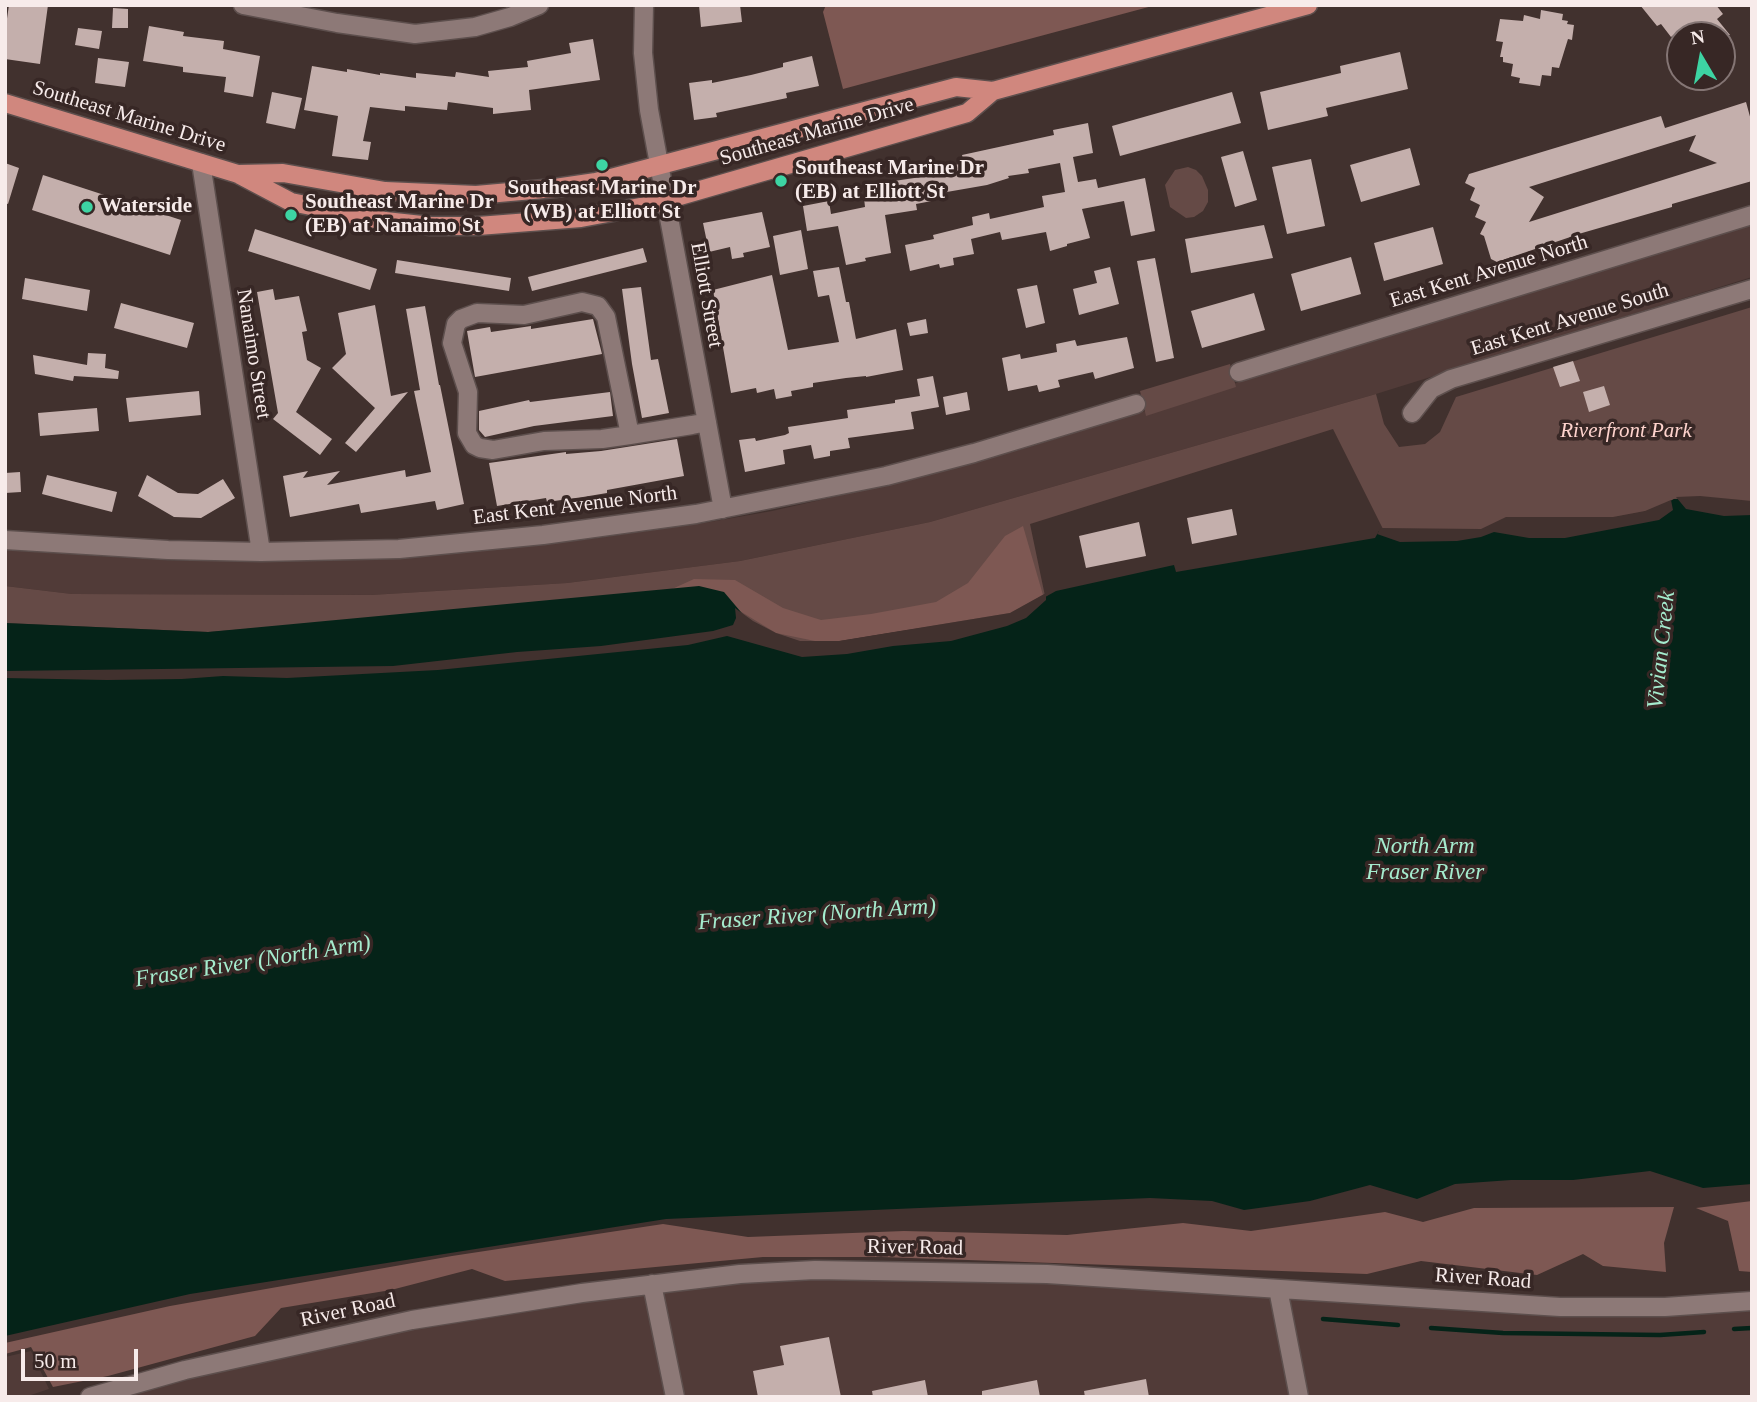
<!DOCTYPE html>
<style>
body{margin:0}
#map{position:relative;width:1757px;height:1402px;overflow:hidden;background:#41312e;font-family:"Times New Roman",serif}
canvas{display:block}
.frame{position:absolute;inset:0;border:7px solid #f7ebea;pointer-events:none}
.north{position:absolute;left:1666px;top:21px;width:70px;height:70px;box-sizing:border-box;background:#372725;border:2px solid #847574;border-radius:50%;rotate:350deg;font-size:19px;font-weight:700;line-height:28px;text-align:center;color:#f7ebea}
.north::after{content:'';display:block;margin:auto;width:24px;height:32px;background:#3dd4a3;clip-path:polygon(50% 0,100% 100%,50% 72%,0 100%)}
.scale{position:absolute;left:21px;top:1349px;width:117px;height:32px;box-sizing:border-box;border:4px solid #f7ebea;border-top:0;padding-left:9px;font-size:21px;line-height:24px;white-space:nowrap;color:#f7ebea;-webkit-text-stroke:5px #372725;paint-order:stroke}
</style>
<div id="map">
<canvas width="1757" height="1402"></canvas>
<div class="frame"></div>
<div class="north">N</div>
<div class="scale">50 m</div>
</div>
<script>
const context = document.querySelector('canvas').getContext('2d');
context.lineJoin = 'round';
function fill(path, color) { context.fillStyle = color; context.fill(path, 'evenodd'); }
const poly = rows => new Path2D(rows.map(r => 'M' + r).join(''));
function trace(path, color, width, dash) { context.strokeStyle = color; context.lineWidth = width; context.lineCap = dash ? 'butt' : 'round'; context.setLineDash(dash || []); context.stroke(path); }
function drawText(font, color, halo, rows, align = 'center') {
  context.font = font + ' "Times New Roman",serif'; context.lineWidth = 7; context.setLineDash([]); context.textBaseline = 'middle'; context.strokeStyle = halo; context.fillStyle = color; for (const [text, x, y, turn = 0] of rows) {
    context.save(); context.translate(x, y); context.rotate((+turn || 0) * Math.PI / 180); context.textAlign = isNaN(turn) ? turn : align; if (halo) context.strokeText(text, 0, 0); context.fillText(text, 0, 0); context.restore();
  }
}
const built = poly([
 [1752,224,1752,277,1376,394,930,522,740,561,567,583,371,595,72,594,5,586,5,550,176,561,340,560,490,550,590,539,704,523,772,511,925,476,1019,450],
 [815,1270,1560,1307,1752,1301,1752,1397,90,1397,412,1320],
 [31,1351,49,1389,25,1397,5,1397,5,1357]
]);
const green = poly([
 [1188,167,1196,170,1202,176,1208,190,1208,202,1203,211,1194,217,1186,218,1170,207,1165,185,1175,170],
 [1752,307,1752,502,1704,498,1674,499,1654,510,1612,518,1482,532,1384,531,1333,429,1030,524,1045,596,1013,615,800,645,360,620,208,632,5,623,5,586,72,594,371,595,567,583,740,561,930,522,1376,394,1384,424,1399,447,1425,444,1440,432,1456,397],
 [1230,364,1236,387,1146,416,1140,391]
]);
const forest = poly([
 [826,5,1156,5,843,89,823,12],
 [1023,526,1043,595,1010,613,840,641,815,641,776,633,735,608,659,595,694,579,735,580,783,608,821,620,871,614,936,602,968,583,1005,536],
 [1752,1201,1752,1272,1739,1271,1728,1221,1696,1208],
 [1674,1207,1664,1243,1666,1272,1603,1266,1583,1254,1537,1275,1421,1261,1367,1274,882,1257,763,1257,505,1281,472,1269,391,1290,281,1308,255,1336,108,1376,53,1387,31,1347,5,1354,5,1343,170,1306,452,1256,663,1224,748,1237,904,1231,1067,1235,1183,1223,1251,1231,1385,1212,1423,1222,1474,1208]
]);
const water = poly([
 [1704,498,1752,502,1752,1184,1703,1188,1650,1171,1573,1180,1511,1180,1455,1184,1417,1199,1370,1185,1310,1201,1244,1210,1212,1201,1150,1198,666,1219,190,1294,5,1336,5,623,208,632,699,586,724,592,751,624,800,645,840,642,1013,615,1056,591,1174,565,1176,572,1375,538,1379,531,1482,532,1612,518,1654,510,1674,499]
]);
const pier = poly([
 [1700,496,1752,501,1752,515,1724,516,1686,509,1676,497],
 [1671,500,1673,510,1659,520,1565,538,1529,538,1494,532,1481,537,1457,541,1400,542,1377,534,1381,528,1481,529,1506,517,1613,517,1645,511],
 [1046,593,1046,600,1026,618,1007,626,951,641,893,646,847,654,802,657,727,636,688,645,438,670,287,678,223,676,182,679,107,680,5,678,5,671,393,666,517,652,601,646,713,631,733,625,736,618,735,608,753,621,776,633,800,641,839,641,1010,613]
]);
const stream = poly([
 [1323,1319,1398,1325],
 [1431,1328,1503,1333,1660,1335,1704,1332],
 [1734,1329,1752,1328]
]);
const building = poly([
 [9,5,48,5,40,64,5,59,5,32],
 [699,5,740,5,742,22,701,27],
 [1640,5,1716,5,1723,14,1717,19,1730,35,1677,35,1676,33,1671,37,1661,24,1657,26],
 [113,8,128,9,128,28,112,28],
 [1541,10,1563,14,1562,20,1568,21,1567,24,1574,25,1572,40,1568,39,1559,68,1552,67,1551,76,1542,75,1540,86,1519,83,1520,78,1511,76,1513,64,1503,62,1503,57,1500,57,1503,42,1496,41,1500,19,1523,21,1524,15,1540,19],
 [149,26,184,32,183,36,224,41,223,49,260,56,253,97,224,92,226,77,183,72,183,67,143,61],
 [78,28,102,31,99,49,75,45],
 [593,39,600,80,529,90,531,110,493,114,493,108,448,102,447,110,405,106,405,111,370,107,363,141,371,142,368,160,332,156,338,116,304,110,312,66,347,72,347,69,380,75,380,73,416,78,416,73,455,77,456,72,489,77,488,71,528,67,527,61,571,53,569,43],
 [1400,52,1408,89,1326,108,1328,116,1268,130,1260,92,1341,73,1340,66],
 [812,56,819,86,786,93,787,98,716,113,717,117,694,120,689,83,712,80,712,83,751,75,783,67,783,63],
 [98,58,129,62,125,87,95,83],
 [272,92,302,98,295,129,266,123],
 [1232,92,1241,123,1120,156,1112,126],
 [1746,102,1752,124,1752,181,1672,204,1672,207,1582,233,1497,262,1491,259,1484,236,1480,234,1486,222,1475,217,1480,205,1470,200,1475,188,1465,183,1469,174,1661,116,1665,128],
 [1696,135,1689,151,1717,163,1529,222,1544,197,1529,187],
 [1088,123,1093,153,1073,157,1078,182,1096,179,1098,188,1145,178,1155,231,1131,236,1124,201,1082,209,1090,238,1067,244,1067,246,1050,251,1046,232,1002,240,1000,232,971,239,974,254,953,258,954,265,940,268,939,264,910,271,905,245,934,239,933,235,973,225,972,217,989,213,990,219,1044,207,1042,196,1065,192,1060,163,1028,169,1029,173,1008,176,1009,178,987,185,941,193,942,199,916,204,917,210,885,215,891,253,865,258,866,261,846,265,838,226,807,231,803,206,829,201,831,214,865,207,864,198,896,192,894,181,921,177,920,173,964,163,962,155,1054,135,1053,130],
 [1410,148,1420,185,1361,202,1350,165],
 [1243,151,1257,200,1235,207,1221,157],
 [1311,159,1325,226,1287,234,1272,167],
 [5,163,19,168,8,204,5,203],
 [43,175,181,220,170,255,32,210],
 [762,212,770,247,743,253,744,257,732,259,730,247,709,252,703,223],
 [1264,225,1273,258,1191,273,1185,239],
 [1433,227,1443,264,1384,281,1374,243],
 [255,229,377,269,370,290,248,251],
 [801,230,808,269,780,275,773,236],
 [643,248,647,262,532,291,528,277],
 [1351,257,1361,294,1301,311,1291,274],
 [1155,258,1174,358,1156,362,1137,261],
 [397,260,511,278,509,291,395,273],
 [839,267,846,302,849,302,856,339,896,329,903,370,866,377,866,376,846,378,813,383,813,387,791,391,792,396,776,399,774,389,757,393,756,388,731,393,713,290,772,275,788,350,839,342,829,295,818,297,813,271],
 [1110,267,1119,304,1079,315,1073,289,1097,283,1094,271],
 [25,278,90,290,87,311,22,299],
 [1037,285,1045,323,1026,328,1017,289],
 [641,287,651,360,658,359,669,413,642,418,632,364,622,289],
 [273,289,275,300,299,296,307,331,302,332,307,360,321,368,296,412,332,439,320,455,273,419,278,413,257,292],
 [1254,293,1265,330,1202,348,1191,311],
 [121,303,194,323,187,348,114,328],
 [375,305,391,396,408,392,356,452,345,443,375,408,332,368,346,354,338,313],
 [425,306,439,385,440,385,464,504,437,510,435,501,361,513,359,504,290,517,283,476,308,471,303,478,340,471,327,485,405,470,406,477,431,472,414,391,420,390,406,309],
 [593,319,602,354,475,377,467,331,490,327,491,332,531,326,531,329],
 [926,319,928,333,910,336,907,323],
 [1127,337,1134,368,1095,379,1093,372,1058,380,1060,387,1039,392,1037,385,1008,391,1002,358,1020,354,1021,359,1057,352,1056,344,1075,340,1077,346],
 [88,353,106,354,105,368,119,371,118,379,74,376,73,381,35,374,33,355,87,365],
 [1573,361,1580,381,1560,387,1553,367],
 [933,376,939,407,911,412,914,429,848,438,850,448,830,451,830,456,814,459,811,445,783,450,785,464,745,472,739,440,755,438,756,441,785,435,789,433,788,427,848,418,847,410,895,403,895,400,920,396,917,379],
 [1604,386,1610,405,1589,412,1583,392],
 [199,391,201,415,129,422,126,398],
 [610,392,613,416,534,426,485,437,479,430,479,411,529,400,530,402],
 [967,392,970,410,946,415,943,397],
 [97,408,99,431,40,436,38,413],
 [677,439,684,476,607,490,607,493,583,497,547,502,546,498,497,506,489,463,566,452,566,454,601,451],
 [20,472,21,492,5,493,5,473],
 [47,475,117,492,112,512,42,494],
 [147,475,178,493,198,494,223,479,235,498,201,518,174,517,138,496],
 [1232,509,1237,535,1192,544,1187,518],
 [1139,522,1146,556,1086,568,1079,536],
 [829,1337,841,1397,758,1397,753,1371,784,1365,780,1346],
 [1146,1379,1149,1397,1085,1397,1084,1391],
 [925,1380,928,1397,873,1397,872,1391],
 [1037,1380,1040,1397,982,1397,982,1391]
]);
const minor = poly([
 [243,5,337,23,415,34,475,27,510,17,539,5],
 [644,5,643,53,649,110,723,509],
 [201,163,261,552],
 [1239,372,1752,215],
 [1412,413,1431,389,1451,379,1752,289],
 [630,435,606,317,598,306,582,302,524,315,477,313,461,319,456,324,452,343,468,392,467,433,474,445,480,448,493,450,544,441,602,439,630,435,692,425,707,422],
 [5,540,168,550,261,552,399,549,543,535,696,514,886,476,974,453,1136,404],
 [652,1284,675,1397],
 [1278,1289,1299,1397],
 [90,1397,185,1370,412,1320,582,1293,740,1274,815,1270,1047,1274,1560,1307,1665,1307,1752,1301]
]);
const major = poly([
 [5,103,238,174,291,202,385,221,431,226,478,226,581,218,645,206,967,113,993,91],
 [238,174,283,173,385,191,476,195,555,188,596,182,956,87,993,91,1308,5]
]);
const markers = [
 [602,165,7,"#3dd4a3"],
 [781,181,7,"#3dd4a3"],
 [87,207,7,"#3dd4a3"],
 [291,215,7,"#3dd4a3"]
];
const streetNames = [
 ["Southeast Marine Drive",129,117,17],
 ["Southeast Marine Drive",817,132,-16],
 ["East Kent Avenue North",1489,272,-17],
 ["Elliott Street",706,295,80],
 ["East Kent Avenue South",1570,320,-17],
 ["Nanaimo Street",253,354,81],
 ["East Kent Avenue North",575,506,-7],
 ["River Road",915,1248,1],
 ["River Road",1483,1279,4],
 ["River Road",348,1311,-12]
];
const poiNames = [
 ["Southeast Marine Dr",795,169],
 ["(EB) at Elliott St",795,193],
 ["Southeast Marine Dr",602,189,"center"],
 ["(WB) at Elliott St",602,213,"center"],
 ["Southeast Marine Dr",305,203],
 ["(EB) at Nanaimo St",305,227],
 ["Waterside",101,207]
];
const parkNames = [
 ["Riverfront Park",1626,431]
];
const waterNames = [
 ["Vivian Creek",1662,650,-84],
 ["North Arm",1425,847],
 ["Fraser River",1425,873],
 ["Fraser River (North Arm)",817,915,-4],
 ["Fraser River (North Arm)",253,962,-9]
];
fill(built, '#513b38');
fill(green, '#654a46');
fill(forest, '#7e5853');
fill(water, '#052318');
fill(pier, '#41312e');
trace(stream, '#052318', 4.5);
fill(building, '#c4afac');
trace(minor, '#5d4f4d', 21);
trace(major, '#5d4f4d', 21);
trace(minor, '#8d7977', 18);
trace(major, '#d0877e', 18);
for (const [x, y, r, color] of markers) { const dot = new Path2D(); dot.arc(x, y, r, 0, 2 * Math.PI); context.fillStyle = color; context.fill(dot); trace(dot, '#372725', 2.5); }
drawText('21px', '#f7ebea', '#372725', streetNames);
drawText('bold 21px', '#f7ebea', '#372725', poiNames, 'left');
drawText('italic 21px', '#fed3cd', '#372725', parkNames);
drawText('italic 23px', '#a5ecce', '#372725', waterNames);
</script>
